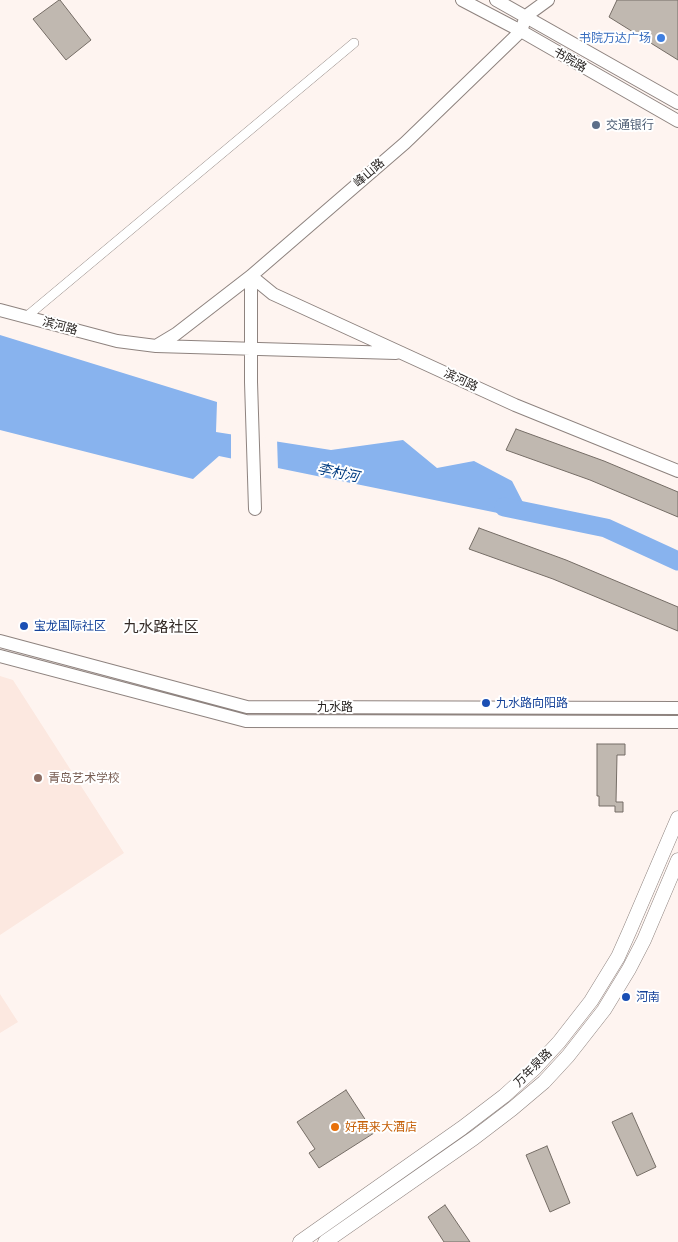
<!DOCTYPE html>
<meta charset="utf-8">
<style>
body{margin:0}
canvas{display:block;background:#fef4f0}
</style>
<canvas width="678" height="1242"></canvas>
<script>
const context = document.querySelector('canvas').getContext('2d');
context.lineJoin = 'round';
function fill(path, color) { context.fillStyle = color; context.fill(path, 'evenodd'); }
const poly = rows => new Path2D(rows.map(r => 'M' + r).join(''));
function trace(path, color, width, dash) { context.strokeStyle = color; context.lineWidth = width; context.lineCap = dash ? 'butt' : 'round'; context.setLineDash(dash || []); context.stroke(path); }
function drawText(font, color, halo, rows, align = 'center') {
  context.font = font + ' "Public Sans","Noto Sans SC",sans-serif'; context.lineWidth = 4; context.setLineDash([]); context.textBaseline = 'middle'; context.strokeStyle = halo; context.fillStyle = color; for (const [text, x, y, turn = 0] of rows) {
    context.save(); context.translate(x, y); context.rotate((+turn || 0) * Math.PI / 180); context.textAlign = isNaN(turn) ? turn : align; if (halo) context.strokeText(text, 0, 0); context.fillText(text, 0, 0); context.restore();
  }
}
const education = poly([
 [0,676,13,680,124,853,0,935],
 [0,994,18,1022,0,1033]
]);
const water = poly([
 [0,335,217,402,216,432,331,450,403,440,437,468,474,461,512,481,532,520,219,456,193,479,0,430]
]);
const pier = poly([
 [231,432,277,439,278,471,231,461]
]);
const river = poly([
 [504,507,606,528,678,561]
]);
const building = poly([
 [59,0,60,0,91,40,66,60,33,19,59,0],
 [617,0,678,0,678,60,609,17,617,0],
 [516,429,604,461,678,492,678,517,590,480,506,450,516,429],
 [479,528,566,560,678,607,678,631,553,579,469,549,479,528],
 [597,744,625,744,625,755,617,755,616,802,623,802,623,812,615,812,615,806,599,806,599,796,597,796,597,744],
 [346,1090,374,1133,319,1168,309,1153,315,1149,297,1122,346,1090],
 [632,1113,656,1167,637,1176,612,1122,632,1113],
 [547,1146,570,1203,550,1212,526,1155,547,1146],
 [445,1205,470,1242,444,1242,428,1217,445,1205]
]);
const street = poly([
 [26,317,354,43]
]);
const secondary = poly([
 [462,0,521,31,678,121],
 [496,0,678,103],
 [251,276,273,294,515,405,678,471],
 [251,276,251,382,255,509],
 [0,310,117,341,156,346,176,334,251,276,405,143,521,31,526,16,548,0],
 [156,346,396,353],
 [0,641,247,707,678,708],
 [0,656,246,721,678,722]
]);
const primary = poly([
 [300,1242,462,1128,504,1096,535,1068,559,1042,591,1001,618,957,630,930,678,818],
 [325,1242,474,1138,512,1109,544,1082,568,1056,604,1010,629,969,644,940,678,860]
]);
const markers = [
 [661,38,5,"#3f7fe0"],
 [596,125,5,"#5c6f8a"],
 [24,626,5,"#1a4fb4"],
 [486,703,5,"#1a4fb4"],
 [38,778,5,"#8d6e63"],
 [626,997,5,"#1a4fb4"],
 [335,1127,5,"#e8710a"]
];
const shopNames = [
 ["书院万达广场",651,38]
];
const streetNames = [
 ["书院路",570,60,30],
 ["峰山路",369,173,-41],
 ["滨河路",60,326,15],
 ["滨河路",461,380,25],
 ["九水路",335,707],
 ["万年泉路",533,1068,-45]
];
const serviceNames = [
 ["交通银行",606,125]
];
const transitNames = [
 ["宝龙国际社区",34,626],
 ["九水路向阳路",496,703],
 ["河南",636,997]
];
const educationNames = [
 ["青岛艺术学校",48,778]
];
const foodNames = [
 ["好再来大酒店",345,1127]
];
const waterNames = [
 ["李村河",338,473,12]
];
const quarterNames = [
 ["九水路社区",161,627]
];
fill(education, '#fce8e0');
fill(water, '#88b3ee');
fill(pier, '#fef4f0');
trace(river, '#88b3ee', 19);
fill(building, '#c0b8b0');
trace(building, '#756d66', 1);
trace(street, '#8e837f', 10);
trace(secondary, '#8e837f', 14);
trace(primary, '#8e837f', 15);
trace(street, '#fff', 9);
trace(secondary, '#fff', 12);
trace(primary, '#fff', 14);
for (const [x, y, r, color] of markers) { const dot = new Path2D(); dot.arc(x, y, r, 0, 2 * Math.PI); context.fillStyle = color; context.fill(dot); trace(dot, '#fff', 2); }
drawText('12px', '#366cbe', '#fff', shopNames, 'right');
drawText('12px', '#272321', '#fff', streetNames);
drawText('12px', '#4e5e75', '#fff', serviceNames, 'left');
drawText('12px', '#164399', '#fff', transitNames, 'left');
drawText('12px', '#785e54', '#fff', educationNames, 'left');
drawText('12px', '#c56008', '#fff', foodNames, 'left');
drawText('italic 14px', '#013c81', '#fff', waterNames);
drawText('15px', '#332a26', '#fff', quarterNames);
</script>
